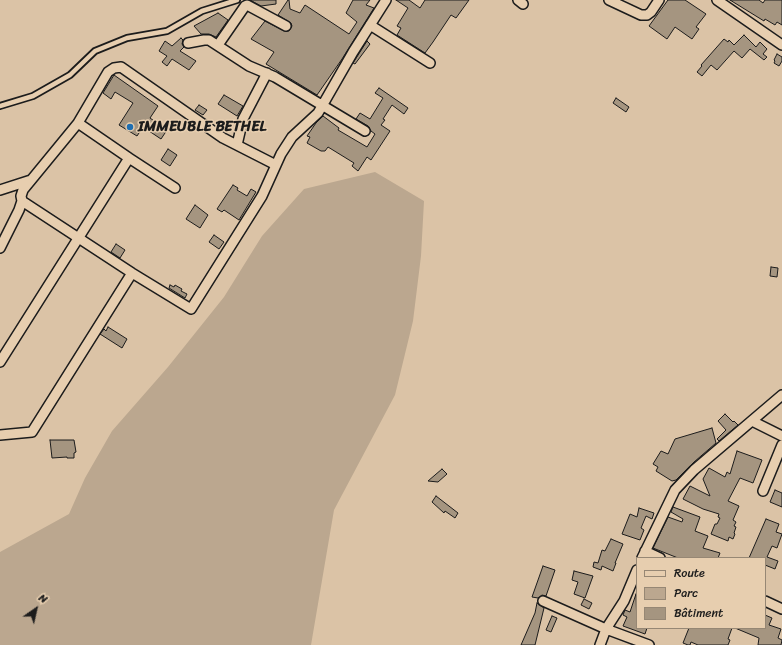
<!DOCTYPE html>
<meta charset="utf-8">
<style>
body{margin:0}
#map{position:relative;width:782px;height:645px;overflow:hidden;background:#dbc3a6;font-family:Sriracha,sans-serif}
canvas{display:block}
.legend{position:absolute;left:636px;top:557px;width:130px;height:72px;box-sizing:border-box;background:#e7ceaf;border:1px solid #968774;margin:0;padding:5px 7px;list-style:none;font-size:12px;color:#1c1c1c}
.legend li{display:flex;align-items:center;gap:8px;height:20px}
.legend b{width:20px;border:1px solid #968774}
.north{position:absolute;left:16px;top:589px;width:40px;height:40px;-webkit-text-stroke:3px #e7ceaf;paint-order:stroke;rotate:34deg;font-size:11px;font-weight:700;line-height:16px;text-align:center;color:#1c1c1c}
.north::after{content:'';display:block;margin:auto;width:14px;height:18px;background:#1c1c1c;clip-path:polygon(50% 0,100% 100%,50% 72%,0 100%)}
</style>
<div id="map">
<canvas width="782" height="645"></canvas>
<ul class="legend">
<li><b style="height:5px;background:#e7ceaf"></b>Route</li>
<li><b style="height:11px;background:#bba78f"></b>Parc</li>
<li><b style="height:11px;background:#a59580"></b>Bâtiment</li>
</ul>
<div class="north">N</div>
</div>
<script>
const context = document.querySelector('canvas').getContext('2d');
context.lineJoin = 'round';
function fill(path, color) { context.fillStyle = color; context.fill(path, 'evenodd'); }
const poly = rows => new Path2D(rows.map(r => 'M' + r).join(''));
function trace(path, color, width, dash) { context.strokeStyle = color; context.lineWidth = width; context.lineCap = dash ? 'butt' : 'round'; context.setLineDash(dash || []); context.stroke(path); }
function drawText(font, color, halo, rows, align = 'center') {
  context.font = font + ' Sriracha,sans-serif'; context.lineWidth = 3; context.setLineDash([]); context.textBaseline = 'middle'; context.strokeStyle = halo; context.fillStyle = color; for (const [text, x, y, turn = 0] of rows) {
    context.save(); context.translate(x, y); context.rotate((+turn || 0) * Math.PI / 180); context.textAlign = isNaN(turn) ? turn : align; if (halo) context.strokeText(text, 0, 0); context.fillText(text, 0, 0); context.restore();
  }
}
const green = poly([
 [375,172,424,201,421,256,413,321,395,395,334,510,311,645,0,645,0,552,69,514,85,478,112,431,168,367,224,297,262,236,304,189]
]);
const building = poly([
 [250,0,276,0,276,4,261,6,250,0],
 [288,0,289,0,290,9,300,13,305,5,349,34,357,22,346,13,353,0,370,0,366,5,374,8,342,59,317,95,266,64,274,52,251,39,265,21,284,31,289,31,292,26,291,23,278,15,288,0],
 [396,0,409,0,420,8,425,0,469,0,456,18,451,15,433,42,425,53,397,35,401,28,397,26,408,8,396,0],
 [668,0,685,0,706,14,696,27,699,29,692,39,675,27,667,39,649,26,668,0],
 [730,0,759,0,763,3,765,0,782,0,782,25,777,22,775,25,765,19,764,21,730,0],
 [218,13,228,20,216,37,209,34,201,34,194,26,218,13],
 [744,35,756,47,760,42,767,49,763,54,767,57,764,60,750,49,742,58,734,51,717,70,711,65,702,76,697,72,702,66,701,65,724,39,728,42,729,40,734,45,744,35],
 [181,38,183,40,182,44,184,47,180,51,196,61,189,70,172,59,167,66,162,62,167,56,159,51,165,41,172,46,181,38],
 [367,41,370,44,355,64,353,63,367,41],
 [777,54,782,57,782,61,779,66,774,63,775,61,774,60,777,54],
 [114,75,158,106,150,118,167,130,161,139,143,127,137,136,119,125,133,103,115,92,111,99,103,93,114,75],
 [379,88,408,108,404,114,392,105,383,119,385,120,381,125,390,131,371,160,367,157,358,171,352,166,354,163,328,147,325,151,321,151,307,143,310,137,307,136,316,123,323,116,339,128,338,130,367,147,375,134,371,131,368,126,356,119,360,113,370,119,383,98,375,93,379,88],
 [224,95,243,106,237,116,218,104,224,95],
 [616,98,629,107,626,112,613,103,616,98],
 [199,105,207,110,203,115,195,110,199,105],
 [168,149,177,155,170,166,161,160,168,149],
 [233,185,238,188,237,190,247,196,251,189,256,192,239,220,224,210,222,212,217,209,233,185],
 [195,205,208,215,200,228,186,219,195,205],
 [214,235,224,242,219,249,209,242,214,235],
 [116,244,125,250,120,258,111,252,116,244],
 [771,267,778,268,777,277,770,276,771,267],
 [170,285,174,287,175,285,182,289,181,291,187,294,185,298,169,288,170,285],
 [108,327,127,339,122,348,100,334,104,329,106,331,108,327],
 [725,414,733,422,734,421,738,425,719,441,717,439,726,430,718,421,725,414],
 [712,428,716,443,694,462,676,480,672,481,656,471,658,467,653,464,661,451,668,454,675,439,712,428],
 [50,440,74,440,76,452,74,453,74,458,67,458,67,457,52,458,50,440],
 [737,451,762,460,753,483,740,478,728,501,739,506,733,520,736,522,734,526,736,527,734,533,735,534,733,539,729,537,728,541,711,534,715,524,717,524,720,518,718,517,719,514,703,509,683,499,690,486,710,496,703,479,709,468,725,477,727,472,730,474,737,451],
 [442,469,447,474,438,482,428,481,442,469],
 [775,490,782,493,782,507,770,502,775,490],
 [436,496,458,513,455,518,445,511,444,513,432,502,436,496],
 [673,507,700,517,695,531,708,536,703,548,720,553,718,558,678,558,653,548,668,517,682,522,683,519,671,512,673,507],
 [639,508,654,513,652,519,646,516,641,528,644,530,640,540,622,534,630,514,637,517,639,508],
 [766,519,779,524,776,532,782,534,777,548,772,546,767,557,778,561,775,569,765,565,765,558,749,558,766,519],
 [611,539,623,544,615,563,616,563,613,571,602,566,601,570,593,567,594,562,598,563,602,550,605,551,611,539],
 [543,566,555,570,546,596,542,595,538,598,532,597,543,566],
 [574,571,593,576,585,598,574,594,578,582,572,580,574,571],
 [636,594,637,628,647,628,645,634,623,626,627,617,623,615,625,610,630,612,636,594],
 [584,599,592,603,589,609,581,605,584,599],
 [537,603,544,608,535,645,521,645,535,613,537,603],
 [765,615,772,618,769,625,781,629,778,638,782,640,781,645,758,645,759,638,735,628,765,628,765,615],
 [552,616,557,618,551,632,546,630,552,616],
 [689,628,732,628,728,639,730,640,728,645,698,645,691,642,690,645,688,645,683,643,689,628]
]);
const service = poly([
 [0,106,33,96,70,75,95,51,127,38,167,31,202,11,237,0]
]);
const minor = poly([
 [518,0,523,4],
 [609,0,641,15,647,15,651,12,659,0],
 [717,0,782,45],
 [370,25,430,63],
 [188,43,204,40,209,40,249,66,275,77,365,131],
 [218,45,245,6,247,5,286,26],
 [237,145,243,119,267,73],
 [129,158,175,188],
 [0,190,31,180],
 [22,201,132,273,191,309,262,196,281,154,292,137,318,113,353,52,386,0],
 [0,248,19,210,22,201,21,196,23,190,78,123,108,72,114,68,121,67,223,138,276,165],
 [0,362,129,158,78,123],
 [752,421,782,436],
 [0,435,32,432,132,273],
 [763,491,782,445],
 [645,551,660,558],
 [642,558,675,490,694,470,782,395],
 [543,601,606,629,649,645],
 [765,601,782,609],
 [600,645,606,629,624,601,637,570]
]);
const markers = [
 [130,127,4,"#1f6fb2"]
];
const poiNames = [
 ["IMMEUBLE BETHEL",138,127]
];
fill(green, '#bba78f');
fill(building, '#a59580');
trace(building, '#1c1c1c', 1);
trace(service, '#1c1c1c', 8);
trace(minor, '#1c1c1c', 12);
trace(service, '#e7ceaf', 4.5);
trace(minor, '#e7ceaf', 9);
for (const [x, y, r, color] of markers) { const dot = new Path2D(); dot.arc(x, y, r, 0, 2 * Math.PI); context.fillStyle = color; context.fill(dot); trace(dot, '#e7ceaf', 1.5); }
drawText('bold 15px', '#1c1c1c', '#e7ceaf', poiNames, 'left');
</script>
